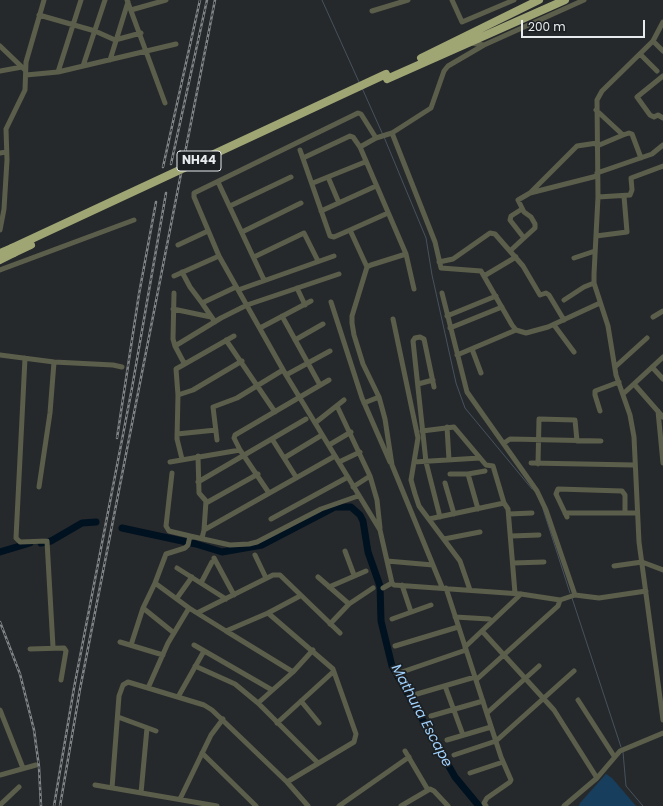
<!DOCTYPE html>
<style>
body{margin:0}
#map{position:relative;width:663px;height:806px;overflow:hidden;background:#26292c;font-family:Poppins,sans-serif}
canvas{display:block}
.scale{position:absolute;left:521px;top:20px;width:124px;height:18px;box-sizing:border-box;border:2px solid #e8ebed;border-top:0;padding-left:5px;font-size:12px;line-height:14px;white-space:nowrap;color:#e8ebed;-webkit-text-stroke:3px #1c2023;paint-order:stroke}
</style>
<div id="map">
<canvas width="663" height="806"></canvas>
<div class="scale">200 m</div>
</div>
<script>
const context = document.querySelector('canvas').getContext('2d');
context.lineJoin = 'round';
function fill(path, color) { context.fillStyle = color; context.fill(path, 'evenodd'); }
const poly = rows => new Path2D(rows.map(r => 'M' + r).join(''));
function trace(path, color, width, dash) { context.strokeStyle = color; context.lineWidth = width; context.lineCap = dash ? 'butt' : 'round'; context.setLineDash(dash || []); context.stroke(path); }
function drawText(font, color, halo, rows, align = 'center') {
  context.font = font + ' Poppins,sans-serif'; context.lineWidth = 3.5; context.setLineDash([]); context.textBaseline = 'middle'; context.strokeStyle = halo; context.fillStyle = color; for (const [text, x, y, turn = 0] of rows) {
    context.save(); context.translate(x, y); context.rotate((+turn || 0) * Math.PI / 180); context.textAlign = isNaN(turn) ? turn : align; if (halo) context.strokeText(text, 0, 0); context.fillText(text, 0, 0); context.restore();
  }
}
const green = poly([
 [606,774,612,778,636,806,579,806,580,803]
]);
const stream = poly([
 [322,0,359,82],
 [362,88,383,135],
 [384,137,426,238,432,275,456,383,465,408,532,489],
 [543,509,570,593],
 [572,598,621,747],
 [623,752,626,786,643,806]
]);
const river = poly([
 [122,528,196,544,222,552,262,545,335,507,351,507,360,515,363,521,368,552,380,586,381,621,392,666,455,777,479,806],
 [41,543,51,541,82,523,96,522],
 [0,552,30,543]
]);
const minor = poly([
 [127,0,165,103],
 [452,0,462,22,514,0],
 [131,10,166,0],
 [372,11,408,0],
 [39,15,95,31,115,40,141,33],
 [663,22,653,41,602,91,597,100,598,197,594,274,594,283,608,326,616,375,630,415,634,437,639,542,663,720],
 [653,41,663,51],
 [471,43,484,45,584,0],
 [484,45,448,66,444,71,431,108,392,133,376,138,361,114,358,113,194,193,194,197,219,256,286,375,380,530,392,583,394,585,521,594,560,600,575,595,599,598,646,591],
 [0,46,25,70],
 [640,54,657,71],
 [110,60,128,2],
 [83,66,105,0],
 [0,71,22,67],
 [58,72,176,44],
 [26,75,58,72,81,0],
 [663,76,637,97,650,115,654,117,658,115,663,118],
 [596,110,623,135,629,133,632,134,641,158],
 [392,133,435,242,441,268,481,271,512,325,516,330,526,333,548,327,600,303],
 [597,146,623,135],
 [360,147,376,138],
 [300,150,330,236,334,237,350,230,388,213],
 [0,153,6,152],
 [303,158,350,136,353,137,360,147,406,254,414,289],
 [597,173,652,154,663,145],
 [328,177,339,203],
 [218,182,264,280],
 [313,183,365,162],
 [530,193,597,176],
 [598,197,630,195,632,190,631,178,663,166],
 [230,206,291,177],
 [321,211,376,186],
 [0,230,4,209,7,160,6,129,25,90,26,62,44,0],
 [350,230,367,267],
 [242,232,301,203],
 [596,236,627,232,624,196],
 [524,238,535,228,535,224,531,217,524,212,518,200,530,193,577,146,597,143],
 [178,245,208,231],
 [510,251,524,238,510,220,511,216,522,209],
 [406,254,371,265,367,267,352,316,352,323,354,335,363,364,379,397,385,419,392,465,442,587],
 [254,257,304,233,318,261],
 [574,258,595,251],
 [439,262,453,259,490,233,495,234,523,266,540,295,546,293,549,295,564,320],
 [0,270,134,220],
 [182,272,190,287,202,303],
 [174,276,219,256],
 [484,276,516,257],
 [297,288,305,305],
 [238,290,334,256],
 [174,293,173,339,175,346],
 [442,293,467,392,537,491,546,510,575,595],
 [564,300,584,287,594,283],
 [331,302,362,398,390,462],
 [173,309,211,317],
 [282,316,320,385],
 [447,316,496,296],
 [653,317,663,311],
 [393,319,418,438,411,480,415,494,419,506,460,561,470,590],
 [215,322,202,303,236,287],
 [554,325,574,352],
 [260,328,311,301],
 [450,328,502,307],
 [226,340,275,412],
 [295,340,323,324],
 [472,349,481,373],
 [0,355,54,362,113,365,122,367],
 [457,355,516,330],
 [25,358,16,538,20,542,47,541,53,647],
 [184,363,175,346,221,318,247,305,339,274],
 [615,367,647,338],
 [652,367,663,379],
 [286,375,330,351],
 [418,384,433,380],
 [634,384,663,417],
 [434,387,424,339,420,337,415,338,413,341,426,462,440,517],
 [623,394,663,357],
 [178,395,193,390,242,361],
 [364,403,379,397],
 [337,406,370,476,377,500,380,528],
 [600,411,595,395,595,391,619,382],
 [658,411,663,463],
 [315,423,344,400],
 [447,427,449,460],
 [422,431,454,427,486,465,493,466,504,503,508,509,515,593],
 [177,434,216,430],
 [272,439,296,477],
 [217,440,213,407,237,398,283,370],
 [504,443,510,439,601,441],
 [329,445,351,432],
 [198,456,199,493,206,501,204,530],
 [284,458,322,435],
 [182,459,177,439,178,395,176,369,234,336],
 [170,462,240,450],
 [339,462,360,452],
 [414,462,480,458],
 [531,463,634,465],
 [538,464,539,419,575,420,577,441],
 [172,473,166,526,169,531,190,536],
 [450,474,468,474,485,471],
 [468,474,478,509],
 [198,482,306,419],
 [445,483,454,514],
 [39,487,50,413,54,362],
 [353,487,370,476],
 [269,493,240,450,234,438,235,435,329,380],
 [206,503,258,474],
 [565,513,625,513],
 [509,514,532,513],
 [567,517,556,494,558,489,622,491,625,495,625,513,637,513],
 [271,519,348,477],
 [429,519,504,503],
 [511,536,539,535],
 [202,538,204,530,335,456],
 [444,539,480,532],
 [345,551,354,575],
 [255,555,266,578],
 [214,558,234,595],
 [387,561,433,565],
 [513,563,544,562],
 [614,566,642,562,663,570],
 [177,568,226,599],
 [318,577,349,604],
 [155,583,143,608,174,633],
 [201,583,212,562],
 [402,585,411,612],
 [329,587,366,571],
 [383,588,392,583],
 [446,588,501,757,511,780,510,782,487,798,484,803,486,806],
 [177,598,192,577],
 [189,608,155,583,166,554,185,548,188,545,190,536,230,545,249,544,257,542,321,509,358,496],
 [197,613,226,631,268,613,300,596],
 [268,613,333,669,356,734,354,742,287,782],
 [455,617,489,619,492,621],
 [392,619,431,605],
 [330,624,349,604,373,588],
 [226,631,293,672],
 [482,631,554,710,597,778],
 [120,642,163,655],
 [131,645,143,608],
 [194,645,272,690],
 [395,646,458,627],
 [465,647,521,594],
 [30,649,64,648,66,651,61,680],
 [195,666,235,684,258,703,318,763],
 [396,674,466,650],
 [476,680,558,606,560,600],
 [445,686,463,735],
 [417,694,475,677],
 [178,697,204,651],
 [578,700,614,756],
 [301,701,319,723],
 [258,703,293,672,313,650],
 [0,710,23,768],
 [487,713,539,666],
 [431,716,483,701],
 [118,717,156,731],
 [277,723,333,672],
 [447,740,491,727],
 [405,751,428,790],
 [202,753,256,806],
 [454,755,496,741,574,671],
 [470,773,503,762],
 [0,775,36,765],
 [95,785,217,806],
 [112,788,119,696,123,685,128,682,148,688],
 [141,793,147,728],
 [180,799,211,735,223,719],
 [0,805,19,787],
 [308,806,287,782,212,710,204,705,148,688,168,643,189,608,197,613,273,575,280,575,340,633],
 [339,806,409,757],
 [401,806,430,789,434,791,448,806],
 [564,806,597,778,620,751,663,733]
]);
const highway = poly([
 [421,58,539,0],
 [387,79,565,0],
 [0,253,12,248],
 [0,260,14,253]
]);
const rail = poly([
 [171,164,207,0],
 [163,167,200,0],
 [117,438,139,294,156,202],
 [0,622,20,674,34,730,39,767,41,806],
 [54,806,74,688,132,388,166,193],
 [60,806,80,689,215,0]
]);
const highwayBridge = poly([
 [12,248,386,74],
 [14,253,31,245]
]);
const shields = [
 [199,161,44]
];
const shieldNames = [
 ["NH44",199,161]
];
const waterNames = [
 ["Mathura Escape",421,716,62]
];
fill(green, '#173e5c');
trace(stream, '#46525e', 1);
trace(river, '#001120', 7);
trace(minor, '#5b5e4a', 5);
trace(highway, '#9fa674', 8);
trace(rail, '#828587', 2.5);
trace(rail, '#1c2023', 1, [3]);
trace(highwayBridge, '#9fa674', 8);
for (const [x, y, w] of shields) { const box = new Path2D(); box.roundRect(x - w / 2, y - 10, w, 20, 3); context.fillStyle = '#1c2023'; context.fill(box); trace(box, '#e8ebed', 1); }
drawText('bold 12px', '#e8ebed', null, shieldNames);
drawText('italic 14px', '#9fd0fb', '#1c2023', waterNames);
</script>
